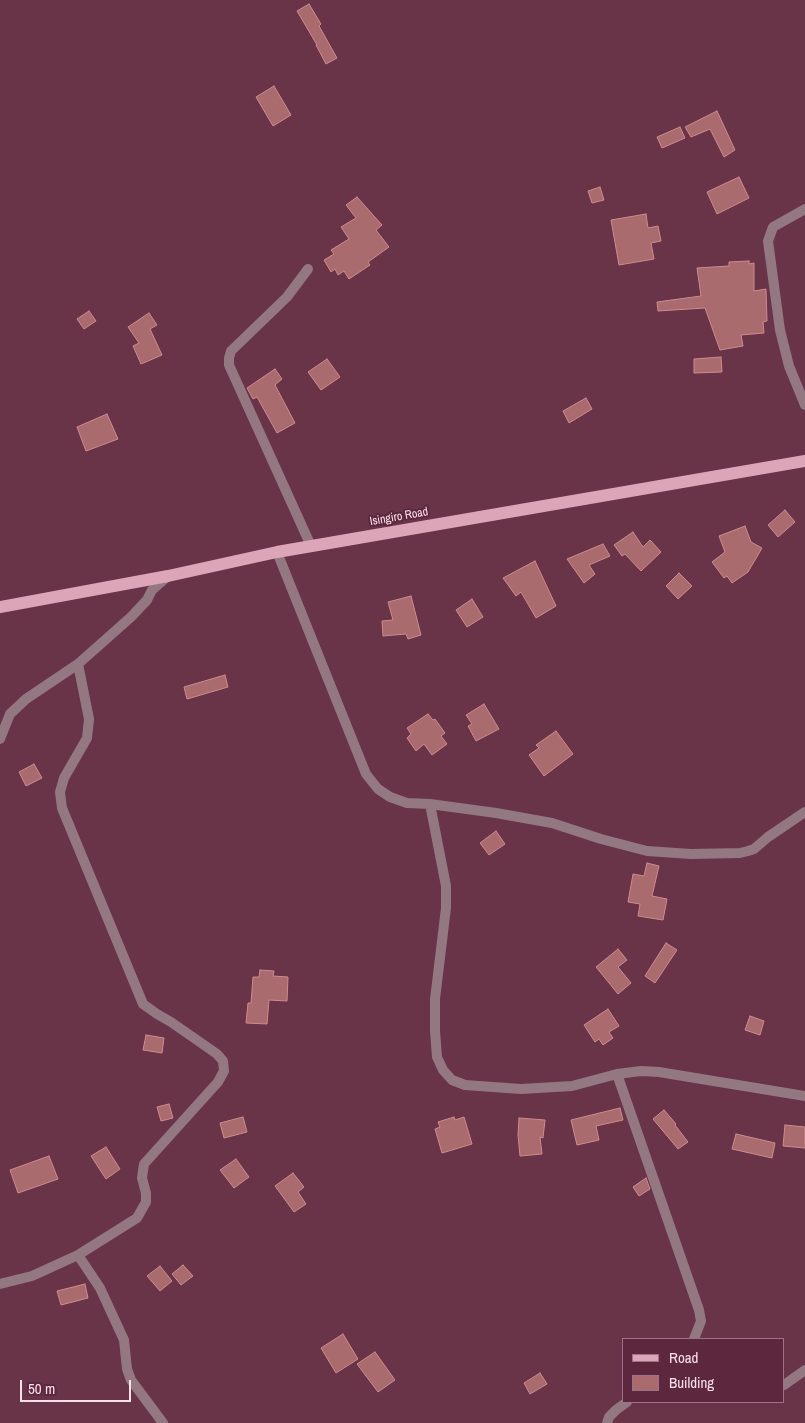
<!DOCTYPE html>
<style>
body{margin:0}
#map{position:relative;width:805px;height:1423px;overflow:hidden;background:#693348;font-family:"Archivo Narrow",sans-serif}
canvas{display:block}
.legend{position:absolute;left:622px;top:1338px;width:162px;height:65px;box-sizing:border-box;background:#5d283d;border:1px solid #9d7282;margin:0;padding:6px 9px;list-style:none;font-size:15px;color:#fce0e9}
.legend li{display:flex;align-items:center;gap:10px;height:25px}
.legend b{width:25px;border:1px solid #9d7282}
.scale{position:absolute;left:20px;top:1380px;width:111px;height:22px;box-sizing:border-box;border:2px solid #fce0e9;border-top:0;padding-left:6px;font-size:15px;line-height:18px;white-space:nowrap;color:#fce0e9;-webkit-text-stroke:4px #5d283d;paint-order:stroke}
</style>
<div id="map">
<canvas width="805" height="1423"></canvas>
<ul class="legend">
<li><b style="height:6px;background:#dda6b8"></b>Road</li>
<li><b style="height:14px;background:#aa6b6e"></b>Building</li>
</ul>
<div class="scale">50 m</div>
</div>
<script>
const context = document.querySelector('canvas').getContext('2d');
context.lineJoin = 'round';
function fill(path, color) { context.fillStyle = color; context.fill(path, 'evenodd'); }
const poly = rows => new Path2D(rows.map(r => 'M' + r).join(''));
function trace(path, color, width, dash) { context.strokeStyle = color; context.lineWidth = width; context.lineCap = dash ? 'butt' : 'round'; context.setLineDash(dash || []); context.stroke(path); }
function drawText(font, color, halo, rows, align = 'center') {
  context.font = font + ' "Archivo Narrow",sans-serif'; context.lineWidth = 4; context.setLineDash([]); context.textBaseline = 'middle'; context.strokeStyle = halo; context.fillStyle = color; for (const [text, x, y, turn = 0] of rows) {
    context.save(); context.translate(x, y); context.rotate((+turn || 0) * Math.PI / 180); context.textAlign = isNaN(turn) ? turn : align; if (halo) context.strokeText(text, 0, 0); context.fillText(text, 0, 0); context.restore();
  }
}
const building = poly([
 [309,4,321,24,319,26,337,58,326,64,316,45,317,45,297,11,309,4],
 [274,86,291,115,273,126,256,97,274,86],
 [717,111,735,150,724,157,710,129,691,137,685,127,717,111],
 [680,127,685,138,662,148,657,137,680,127],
 [739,177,749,198,717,214,707,192,739,177],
 [600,187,604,200,592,203,588,191,600,187],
 [357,197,382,225,376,230,389,247,368,262,370,265,349,279,344,271,338,275,335,269,331,272,324,260,334,254,331,250,349,239,341,227,356,218,346,205,357,197],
 [646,214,648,228,658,226,661,241,651,243,654,259,619,265,611,220,646,214],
 [749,261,749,264,754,263,754,291,766,289,767,321,763,322,764,333,741,335,743,346,720,350,705,308,658,311,657,302,701,296,697,268,729,266,729,262,749,261],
 [89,311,96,321,84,329,77,319,89,311],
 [149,313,157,325,150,329,162,355,141,364,133,346,139,343,128,327,149,313],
 [721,357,722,372,694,373,694,359,721,357],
 [327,359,340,377,321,390,308,372,327,359],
 [275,369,282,379,275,385,295,423,277,433,257,397,253,399,247,388,275,369],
 [586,398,592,409,569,423,563,411,586,398],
 [107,414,118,439,86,451,77,427,107,414],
 [785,510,795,522,778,537,768,525,785,510],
 [745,526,751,542,762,548,748,572,732,583,727,576,724,578,712,562,725,552,719,536,745,526],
 [633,532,643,547,650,540,661,552,641,571,625,554,622,556,614,545,633,532],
 [603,544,610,556,589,565,595,574,584,583,567,559,603,544],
 [535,561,556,606,536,618,521,592,516,596,503,578,535,561],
 [679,573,692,586,678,599,666,586,679,573],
 [411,596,421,635,408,639,406,634,383,636,382,621,393,620,388,602,411,596],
 [472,599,483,617,467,627,456,610,472,599],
 [225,675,228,687,187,699,184,687,225,675],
 [484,704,499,729,476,741,468,726,472,724,466,715,484,704],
 [428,714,433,720,435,719,445,733,441,736,447,744,432,755,424,744,416,751,407,738,411,734,407,728,428,714],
 [556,731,573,754,544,776,529,755,539,748,536,745,556,731],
 [34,764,42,778,26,786,19,772,34,764],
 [496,831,505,844,489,855,480,843,496,831],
 [647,863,659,866,652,896,667,899,663,920,638,916,640,904,628,902,633,874,644,876,647,863],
 [666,943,677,950,655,983,645,976,666,943],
 [618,949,627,960,618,967,631,983,618,994,596,967,618,949],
 [260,970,274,971,273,976,288,977,287,1001,269,1000,267,1024,246,1023,248,1003,251,1003,253,977,259,977,260,970],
 [608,1009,619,1026,609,1032,613,1038,603,1045,599,1039,595,1042,584,1025,608,1009],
 [750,1016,764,1021,760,1035,745,1030,750,1016],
 [146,1035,164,1038,162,1053,143,1050,146,1035],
 [169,1104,173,1118,161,1121,157,1107,169,1104],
 [620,1108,623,1120,596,1126,599,1140,577,1145,571,1120,620,1108],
 [664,1110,676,1124,675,1125,688,1142,678,1149,653,1119,664,1110],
 [243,1117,247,1132,224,1138,220,1123,243,1117],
 [454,1117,455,1120,464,1117,472,1144,442,1153,435,1129,440,1127,438,1122,454,1117],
 [519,1118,545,1120,543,1138,540,1137,542,1154,520,1156,518,1135,519,1118],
 [785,1125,805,1127,805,1148,783,1146,785,1125],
 [736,1134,775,1143,772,1158,732,1149,736,1134],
 [106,1147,120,1169,106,1179,91,1156,106,1147],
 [49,1156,58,1179,18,1193,10,1170,49,1156],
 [236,1159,249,1177,234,1188,220,1170,236,1159],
 [293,1173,304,1187,298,1192,306,1204,294,1212,275,1186,293,1173],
 [646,1178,650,1189,639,1196,633,1187,646,1178],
 [183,1265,193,1276,181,1285,172,1274,183,1265],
 [160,1266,172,1281,160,1291,147,1276,160,1266],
 [85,1284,88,1298,61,1305,57,1291,85,1284],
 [343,1334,358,1359,336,1373,321,1348,343,1334],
 [375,1352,395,1380,378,1392,357,1364,375,1352],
 [540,1373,547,1384,530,1394,524,1383,540,1373]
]);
const street = poly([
 [805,209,773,227,768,241,780,330,789,366,805,405],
 [308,269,287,297,231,351,229,358,229,365,311,546],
 [277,552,366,774,378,789,390,797,407,803,430,804,496,813,552,823,601,839,647,851,691,854,740,853,748,851,754,849,768,837,805,812],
 [0,739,10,714,26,699,78,664,131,617,147,600,152,590,168,576],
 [430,804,446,886,446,908,435,999,435,1031,437,1057,443,1070,452,1080,465,1085,521,1089,572,1086,617,1074,641,1071,659,1072,805,1096],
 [617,1074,699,1310,701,1321,694,1339],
 [78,1255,100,1288,124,1340,127,1369,131,1380,163,1423],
 [0,1284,32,1276,78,1255,137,1218,146,1202,146,1193,142,1178,144,1164,218,1082,224,1071,223,1061,217,1054,171,1022,157,1014,143,1004,62,808,60,792,64,778,87,738,89,719,78,664],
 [784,1385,805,1370],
 [607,1423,609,1417,616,1410,627,1402]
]);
const primary = poly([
 [0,607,168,576,277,552,805,461]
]);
const streetNames = [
 ["Isingiro Road",399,517,-10]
];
fill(building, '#aa6b6e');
trace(building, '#ce8c8f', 1);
trace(street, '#937881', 10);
trace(primary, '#dda6b8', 12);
drawText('12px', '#fce0e9', '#5d283d', streetNames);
</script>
